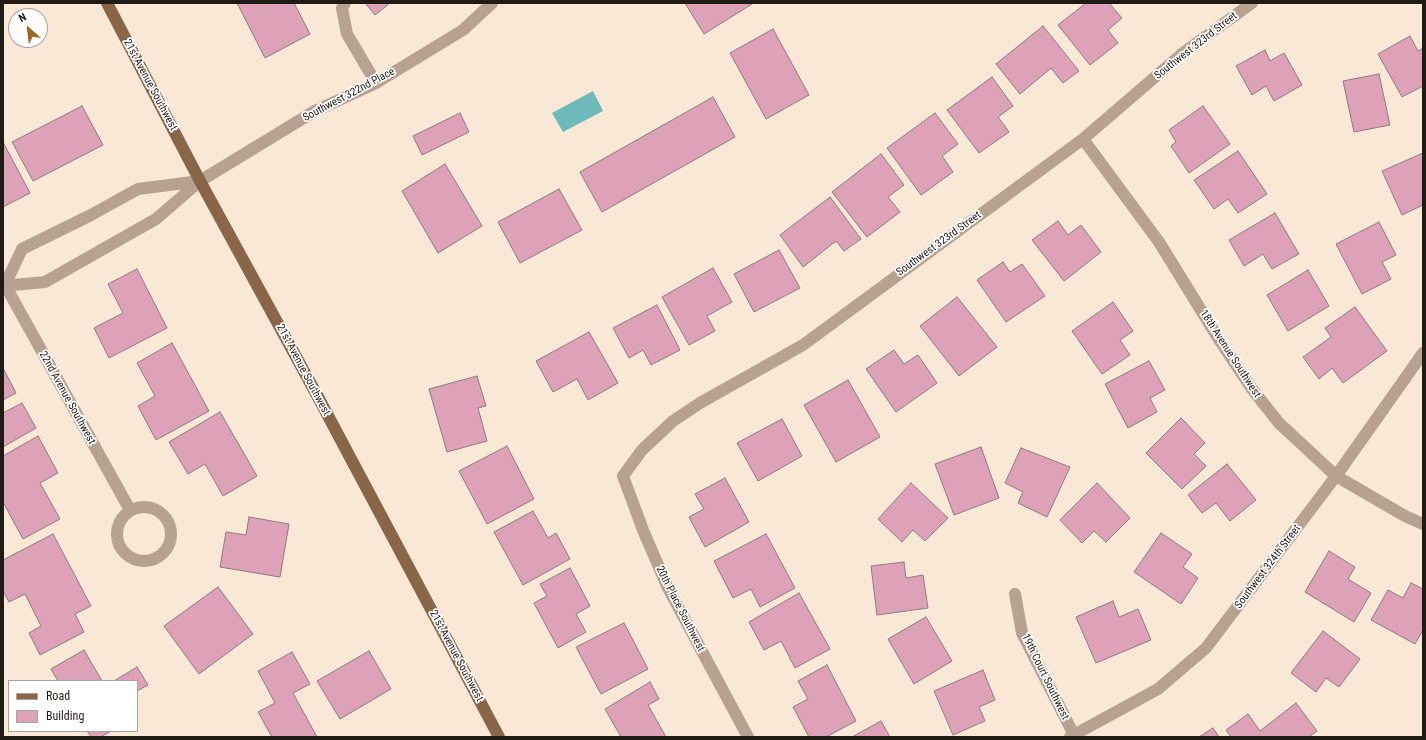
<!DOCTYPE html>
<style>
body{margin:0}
#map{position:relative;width:1426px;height:740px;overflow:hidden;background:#f8e8d5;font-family:"Roboto Condensed",sans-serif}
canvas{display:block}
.frame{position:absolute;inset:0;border:4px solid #201b14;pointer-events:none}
.legend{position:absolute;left:8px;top:680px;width:130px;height:52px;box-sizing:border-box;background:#fff;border:1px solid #a6a4a1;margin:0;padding:5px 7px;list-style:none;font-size:12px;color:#201b14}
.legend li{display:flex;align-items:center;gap:8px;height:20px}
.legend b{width:20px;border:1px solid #a6a4a1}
.north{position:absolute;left:8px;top:8px;width:40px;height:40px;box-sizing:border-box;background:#fff;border:1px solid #a6a4a1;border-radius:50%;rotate:332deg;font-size:11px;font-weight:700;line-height:16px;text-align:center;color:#201b14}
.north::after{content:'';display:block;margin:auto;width:14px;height:18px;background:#9d6522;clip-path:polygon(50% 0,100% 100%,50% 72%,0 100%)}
</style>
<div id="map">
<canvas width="1426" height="740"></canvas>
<div class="frame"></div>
<ul class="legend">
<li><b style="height:5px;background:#896647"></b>Road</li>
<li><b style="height:11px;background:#dda2b7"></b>Building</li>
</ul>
<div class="north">N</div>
</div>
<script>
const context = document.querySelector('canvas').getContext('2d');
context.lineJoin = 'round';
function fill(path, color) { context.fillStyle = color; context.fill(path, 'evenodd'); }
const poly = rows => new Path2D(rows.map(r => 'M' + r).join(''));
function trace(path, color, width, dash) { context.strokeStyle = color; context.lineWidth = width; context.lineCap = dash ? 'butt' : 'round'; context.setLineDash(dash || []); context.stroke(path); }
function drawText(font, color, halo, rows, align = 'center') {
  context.font = font + ' "Roboto Condensed",sans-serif'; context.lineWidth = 3.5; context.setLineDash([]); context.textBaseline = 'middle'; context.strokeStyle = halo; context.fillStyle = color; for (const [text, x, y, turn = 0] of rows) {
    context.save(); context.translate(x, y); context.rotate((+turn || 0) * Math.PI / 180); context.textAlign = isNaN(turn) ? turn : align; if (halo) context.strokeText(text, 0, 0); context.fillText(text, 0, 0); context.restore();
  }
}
const water = poly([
 [593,91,603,111,563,132,552,113]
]);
const building = poly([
 [237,3,294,3,310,34,265,58,237,3],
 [365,3,390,3,375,15,365,3],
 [685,3,752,3,752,4,704,34,685,3],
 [1086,3,1109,3,1122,18,1108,30,1118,43,1090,65,1058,25,1086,3],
 [1043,26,1079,71,1063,83,1051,68,1020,94,996,64,1043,26],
 [773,29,809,95,766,119,730,53,773,29],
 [1410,36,1418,51,1423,48,1423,86,1402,97,1378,54,1410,36],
 [1265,50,1270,61,1284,53,1302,85,1274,101,1266,86,1252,95,1236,66,1265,50],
 [1379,74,1390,125,1354,132,1343,81,1379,74],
 [992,77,1013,106,998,117,1009,132,979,153,947,110,992,77],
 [713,97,735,137,602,212,580,172,713,97],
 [82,106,103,145,33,181,12,142,82,106],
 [1203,106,1230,144,1189,173,1171,146,1176,142,1169,130,1203,106],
 [460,113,469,132,422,155,413,136,460,113],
 [935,113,958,144,942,156,953,172,921,195,887,148,935,113],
 [4,144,30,193,3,207,3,145,4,144],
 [1238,151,1267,194,1238,213,1228,199,1214,209,1194,180,1238,151],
 [1423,153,1423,205,1402,215,1382,171,1423,153],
 [881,154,904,185,888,197,900,212,867,237,832,192,881,154],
 [445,164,482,226,438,253,402,191,445,164],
 [559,189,582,230,520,263,498,222,559,189],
 [830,197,861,239,844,251,836,241,803,267,780,235,830,197],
 [1275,213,1299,254,1272,269,1263,254,1244,266,1229,240,1275,213],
 [1058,221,1068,235,1081,225,1101,252,1064,281,1032,240,1058,221],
 [1379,222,1396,255,1382,262,1391,279,1362,294,1336,244,1379,222],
 [779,250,800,288,754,312,734,274,779,250],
 [1003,262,1010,272,1022,264,1045,296,1006,322,977,280,1003,262],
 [713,268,732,302,707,316,715,331,689,345,662,297,713,268],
 [137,269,167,328,109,358,94,328,123,313,108,284,137,269],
 [1308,270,1329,306,1288,331,1267,295,1308,270],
 [957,297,997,347,959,376,920,326,957,297],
 [1113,302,1133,331,1120,340,1130,355,1102,374,1072,331,1113,302],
 [657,305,680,350,651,365,643,350,629,358,613,328,657,305],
 [1355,307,1387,351,1343,383,1332,368,1319,379,1303,357,1331,337,1325,328,1355,307],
 [589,332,618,383,588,400,577,379,553,392,536,361,589,332],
 [172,343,209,411,156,440,138,406,155,396,137,363,172,343],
 [894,350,904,364,918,355,937,383,896,412,866,369,894,350],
 [1149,361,1165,390,1150,398,1157,412,1128,428,1105,384,1149,361],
 [3,368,16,393,3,400,3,368],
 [477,376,486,406,478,408,487,441,447,452,429,389,477,376],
 [848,380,880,437,836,462,804,405,848,380],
 [22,403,36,428,3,447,3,413,22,403],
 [220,412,257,476,223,496,205,464,188,474,169,442,220,412],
 [1181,418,1205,443,1194,454,1206,466,1182,489,1146,453,1181,418],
 [782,419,802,456,758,481,737,443,782,419],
 [38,436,58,473,40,483,60,519,23,539,3,502,3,456,38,436],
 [507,446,534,499,487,524,459,471,507,446],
 [981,447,999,498,954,515,935,464,981,447],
 [1021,448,1070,467,1047,517,1018,503,1023,492,1005,483,1021,448],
 [1227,464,1256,500,1230,521,1216,503,1202,513,1188,495,1227,464],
 [725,478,749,522,705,547,689,517,704,509,695,494,725,478],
 [911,483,948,518,925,541,913,530,902,542,878,519,911,483],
 [1097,483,1130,518,1106,542,1094,531,1082,543,1060,520,1097,483],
 [533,511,548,538,556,533,570,559,523,585,494,532,533,511],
 [249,517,289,524,280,577,220,567,226,532,246,535,249,517],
 [1161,533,1192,554,1183,567,1198,578,1181,604,1134,572,1161,533],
 [53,534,91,606,75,614,84,632,40,655,29,633,41,626,25,594,9,602,3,591,3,560,53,534],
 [766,534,795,588,760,607,751,589,733,598,714,561,766,534],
 [1329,551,1355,567,1348,579,1371,593,1354,622,1305,592,1329,551],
 [904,562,906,578,923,575,928,608,877,615,871,566,904,562],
 [570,568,590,606,576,614,586,632,558,648,534,603,547,596,540,584,570,568],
 [1411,583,1423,589,1423,630,1415,644,1371,620,1388,590,1403,598,1411,583],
 [218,587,253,634,199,674,164,626,218,587],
 [799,593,830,649,795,668,781,641,764,650,749,622,799,593],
 [1113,601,1119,617,1138,609,1151,640,1096,663,1076,617,1113,601],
 [926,617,952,661,914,684,888,639,926,617],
 [624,623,648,669,601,694,576,647,624,623],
 [1323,631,1360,659,1339,687,1326,678,1316,692,1291,673,1323,631],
 [84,650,102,681,58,681,51,669,84,650],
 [369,651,391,689,340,719,317,681,369,651],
 [292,652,310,684,293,693,317,737,272,737,258,712,275,703,258,671,292,652],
 [827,665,856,721,826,737,809,737,793,707,808,699,798,681,827,665],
 [137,667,148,685,137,691,137,681,114,681,137,667],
 [983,670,995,700,979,707,985,721,953,735,934,691,983,670],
 [650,682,659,699,648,705,666,737,621,737,605,709,650,682],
 [1296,703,1317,731,1309,737,1231,737,1226,730,1248,714,1260,731,1296,703],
 [881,721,890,737,852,737,881,721],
 [1213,728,1219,737,1199,737,1213,728],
 [87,731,111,731,101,737,91,737,87,731]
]);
const minor = poly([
 [345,3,342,8,347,34,376,83],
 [1083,139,1159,242,1220,341,1252,389,1279,423,1336,476,1405,516,1423,524],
 [5,285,130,510],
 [5,285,22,249,91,215,138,189,200,181],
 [3,286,45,282,156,219,200,181,315,111,376,83,463,30,492,3],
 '117 534a27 27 0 1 1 54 0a27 27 0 1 1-54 0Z',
 [1015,594,1022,633,1074,735],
 [748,737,668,588,643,530,623,476,642,450,673,421,700,403,803,345,1083,139,1183,53,1252,3],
 [1070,737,1158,689,1206,648,1336,476,1423,353]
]);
const primary = poly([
 [107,3,200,181,318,397,499,737]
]);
const streetNames = [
 ["Southwest 323rd Street",1196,46,-38],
 ["21st Avenue Southwest",150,85,62],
 ["Southwest 322nd Place",349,95,-28],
 ["Southwest 323rd Street",939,244,-36],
 ["18th Avenue Southwest",1230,354,57],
 ["21st Avenue Southwest",303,370,62],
 ["22nd Avenue Southwest",67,398,61],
 ["Southwest 324th Street",1268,567,-53],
 ["20th Place Southwest",680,609,63],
 ["21st Avenue Southwest",456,656,62],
 ["19th Court Southwest",1045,677,64]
];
fill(water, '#6eb9b9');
fill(building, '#dda2b7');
trace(building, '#907980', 1);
trace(minor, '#b7a291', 12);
trace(primary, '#896647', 12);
drawText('11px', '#201b14', '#fff', streetNames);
</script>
